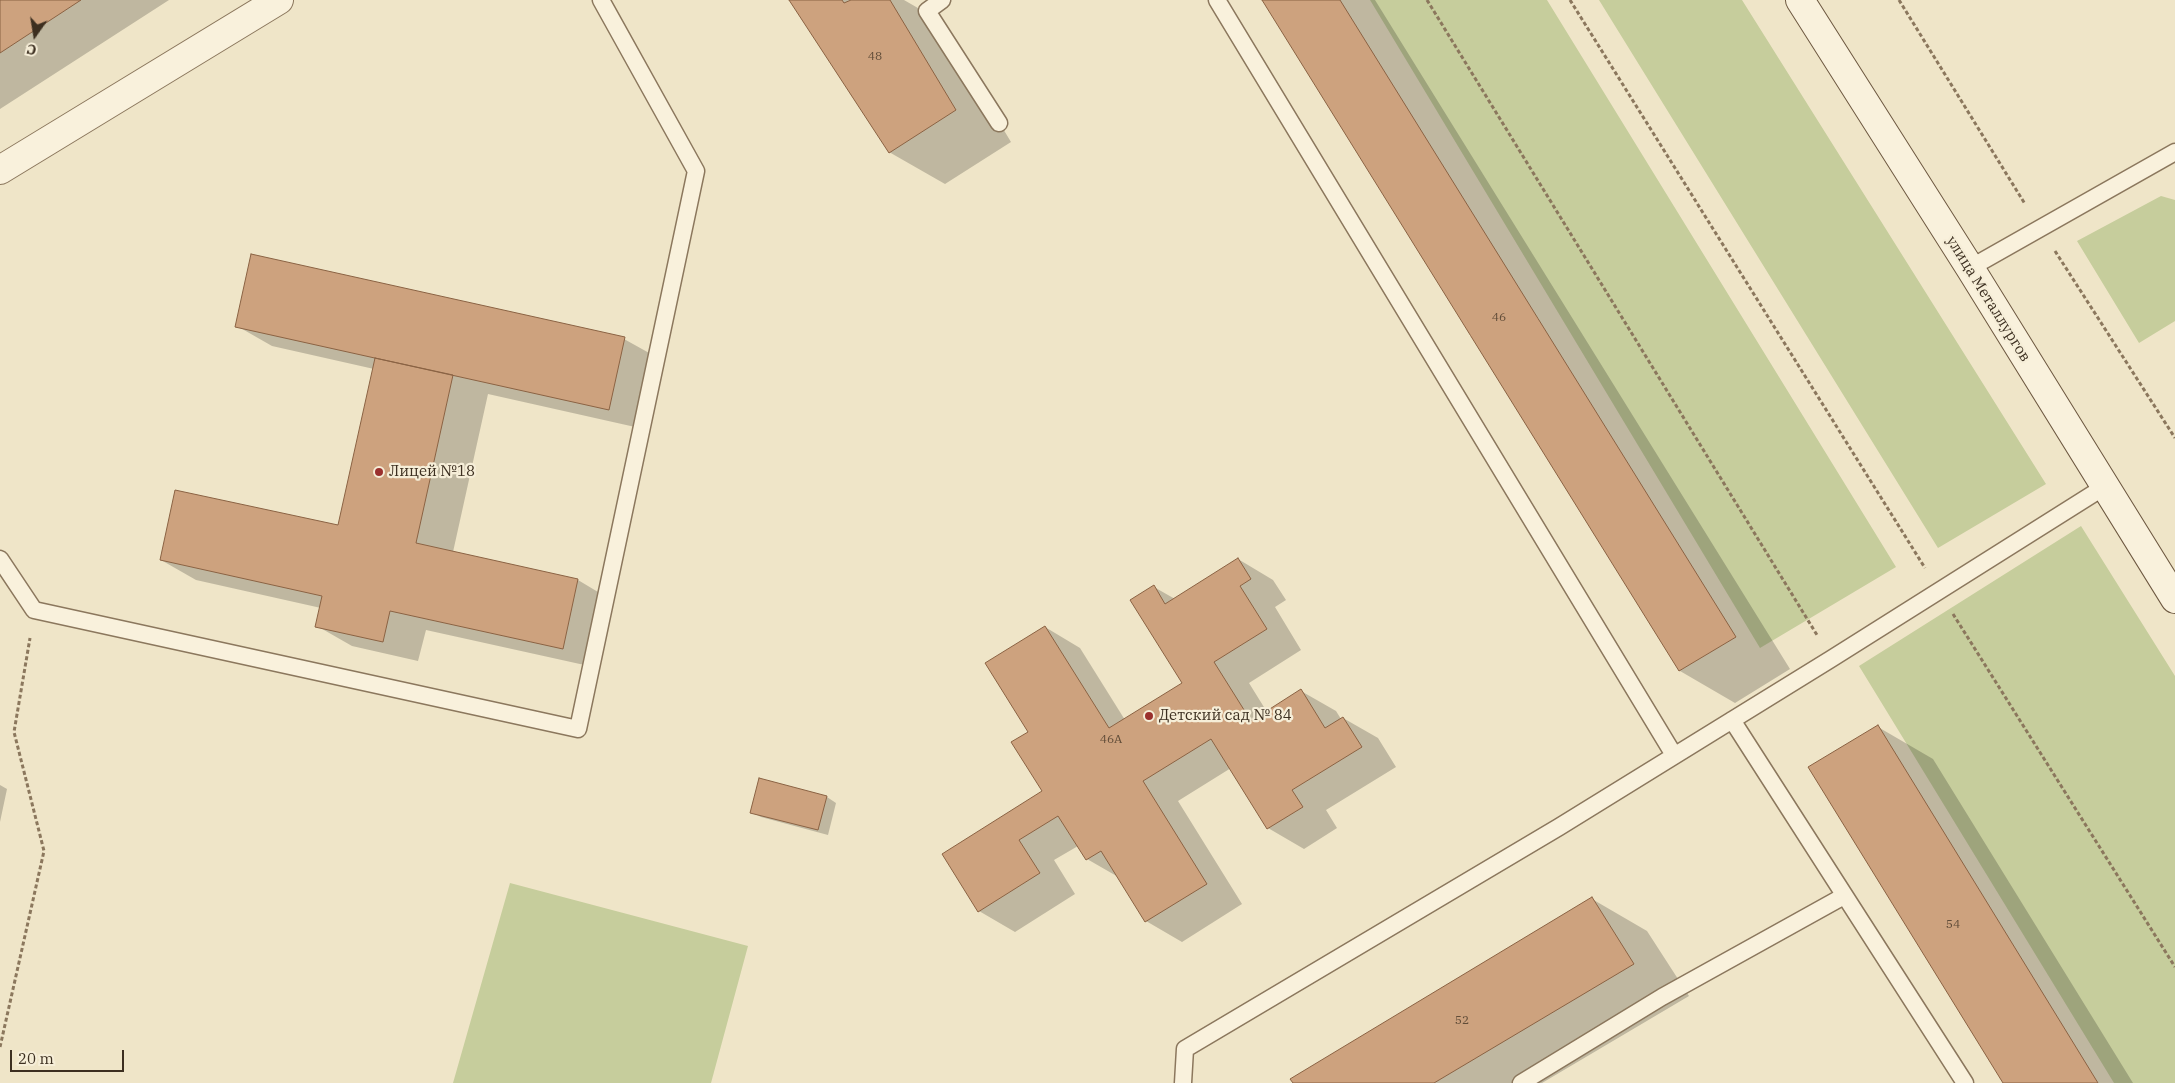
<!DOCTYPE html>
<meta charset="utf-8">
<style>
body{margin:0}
#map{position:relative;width:2175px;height:1083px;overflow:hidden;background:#efe5c8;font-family:"IBM Plex Serif",serif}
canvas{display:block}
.north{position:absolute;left:10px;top:10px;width:50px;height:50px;-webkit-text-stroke:4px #f6eed8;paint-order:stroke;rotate:193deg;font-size:14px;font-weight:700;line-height:20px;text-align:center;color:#3c2f20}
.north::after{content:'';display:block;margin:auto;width:18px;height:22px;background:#3c2f20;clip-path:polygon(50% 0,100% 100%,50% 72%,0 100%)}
.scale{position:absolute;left:10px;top:1050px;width:114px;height:22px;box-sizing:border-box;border:2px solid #3c2f20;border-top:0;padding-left:6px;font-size:15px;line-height:18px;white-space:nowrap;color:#3c2f20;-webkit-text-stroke:4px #f6eed8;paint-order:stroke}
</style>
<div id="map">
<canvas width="2175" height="1083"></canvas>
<div class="north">С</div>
<div class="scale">20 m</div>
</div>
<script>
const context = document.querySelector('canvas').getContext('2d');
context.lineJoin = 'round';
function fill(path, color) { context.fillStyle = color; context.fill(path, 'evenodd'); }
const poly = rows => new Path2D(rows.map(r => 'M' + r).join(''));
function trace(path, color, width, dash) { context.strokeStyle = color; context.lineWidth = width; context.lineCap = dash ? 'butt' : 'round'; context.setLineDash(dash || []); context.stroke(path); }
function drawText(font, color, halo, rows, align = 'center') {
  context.font = font + ' "IBM Plex Serif",serif'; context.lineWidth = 4.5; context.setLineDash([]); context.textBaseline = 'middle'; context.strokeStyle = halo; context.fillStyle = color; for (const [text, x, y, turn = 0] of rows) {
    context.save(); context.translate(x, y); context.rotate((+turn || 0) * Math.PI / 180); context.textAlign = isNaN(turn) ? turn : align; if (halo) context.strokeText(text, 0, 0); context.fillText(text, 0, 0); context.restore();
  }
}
const green = poly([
 [1370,0,1547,0,1896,567,1760,648],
 [1599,0,1742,0,2046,484,1938,548],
 [2161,196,2175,200,2175,321,2139,343,2077,241],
 [2081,526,2175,676,2175,1083,2114,1083,1859,666],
 [510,883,748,946,711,1083,453,1083]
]);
const shadow = poly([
 [0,0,169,0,0,109],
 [790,0,904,0,937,19,1011,142,945,184,889,152],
 [1263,0,1375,0,1790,669,1735,703,1680,671],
 [237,326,624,339,660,359,644,429,488,394,453,552,578,580,613,601,598,668,426,630,418,661,352,646,317,626,321,608,196,580,161,560,339,527,374,369,272,346],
 [1238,559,1273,580,1286,600,1275,607,1301,650,1249,683,1267,712,1301,691,1336,711,1341,719,1343,718,1378,738,1396,767,1326,810,1337,828,1304,849,1268,828,1231,768,1178,801,1242,904,1182,942,1146,921,1120,878,1087,859,1078,846,1054,860,1075,894,1015,932,979,911,1044,792,1030,732,1045,627,1080,648,1125,720,1184,683,1154,587,1175,599],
 [1878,727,1933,759,2133,1083,2005,1083],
 [760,780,827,797,836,803,828,835,761,817,751,812],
 [0,785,7,789,0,822],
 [1592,899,1647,931,1689,996,1542,1083,1295,1083]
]);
const building = poly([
 [0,0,81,0,0,53,0,0],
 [789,0,842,0,844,3,851,0,890,0,956,110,889,153,789,0],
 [1262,0,1340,0,1736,637,1679,671,1262,0],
 [251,254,625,337,609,410,235,327,251,254],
 [375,358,453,375,416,543,578,579,563,649,390,611,383,642,315,627,322,596,160,560,175,490,338,525,375,358],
 [1238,558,1251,579,1240,586,1267,629,1214,662,1251,721,1301,689,1325,728,1343,717,1362,747,1292,790,1303,807,1267,829,1211,739,1143,781,1207,884,1145,922,1101,851,1086,860,1058,816,1019,840,1040,873,978,912,942,854,1042,791,1011,742,1028,732,985,663,1045,626,1109,728,1182,683,1130,600,1154,585,1165,604,1238,558],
 [1878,725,2098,1083,2003,1083,1808,767,1878,725],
 [759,778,827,796,818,830,750,813,759,778],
 [1592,897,1634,964,1434,1083,1293,1083,1290,1079,1592,897]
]);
const path = poly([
 [1427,0,1817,635],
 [1570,0,1925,568],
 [1899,0,2025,204],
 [2055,251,2175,438],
 [1953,614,2175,967],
 [0,1047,44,851,14,732,30,638]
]);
const lane = poly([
 [942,0,927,11,999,123],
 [1217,0,1674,755],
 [1970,268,2175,152],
 [0,559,34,610,578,729,696,171,601,0],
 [1732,720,1965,1083],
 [1183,1083,1185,1049,1559,827,1831,659,2104,487],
 [1521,1083,1662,997,1844,896]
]);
const street = poly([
 [0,170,279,0]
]);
const secondary = poly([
 [1800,0,1970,268,2175,599]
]);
const markers = [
 [379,472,5,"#9a302d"],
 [1149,716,5,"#9a302d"]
];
const numberNames = [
 ["48",875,57],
 ["46",1499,318],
 ["46А",1111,740],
 ["54",1953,925],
 ["52",1462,1021]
];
const streetNames = [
 ["улица Металлургов",1988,299,58]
];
const poiNames = [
 ["Лицей №18",389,472],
 ["Детский сад № 84",1159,716]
];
fill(green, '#c6cd9c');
fill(shadow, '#0003');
fill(building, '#cda27e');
trace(building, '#8a6243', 1);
trace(lane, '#8b775d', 19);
trace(street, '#8b775d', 30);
trace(secondary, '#6d5840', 30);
trace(path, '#8b775d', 3, [4, 2.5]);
trace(lane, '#f9f1dc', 16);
trace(street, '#f9f1dc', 28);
trace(secondary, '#f9f1dc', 28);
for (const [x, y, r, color] of markers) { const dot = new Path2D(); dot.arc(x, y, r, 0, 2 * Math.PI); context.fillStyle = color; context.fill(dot); trace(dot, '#f6eed8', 2); }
drawText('12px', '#604c38', null, numberNames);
drawText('15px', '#3c2f20', '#f6eed8', streetNames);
drawText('15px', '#3c2f20', '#f6eed8', poiNames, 'left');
</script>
